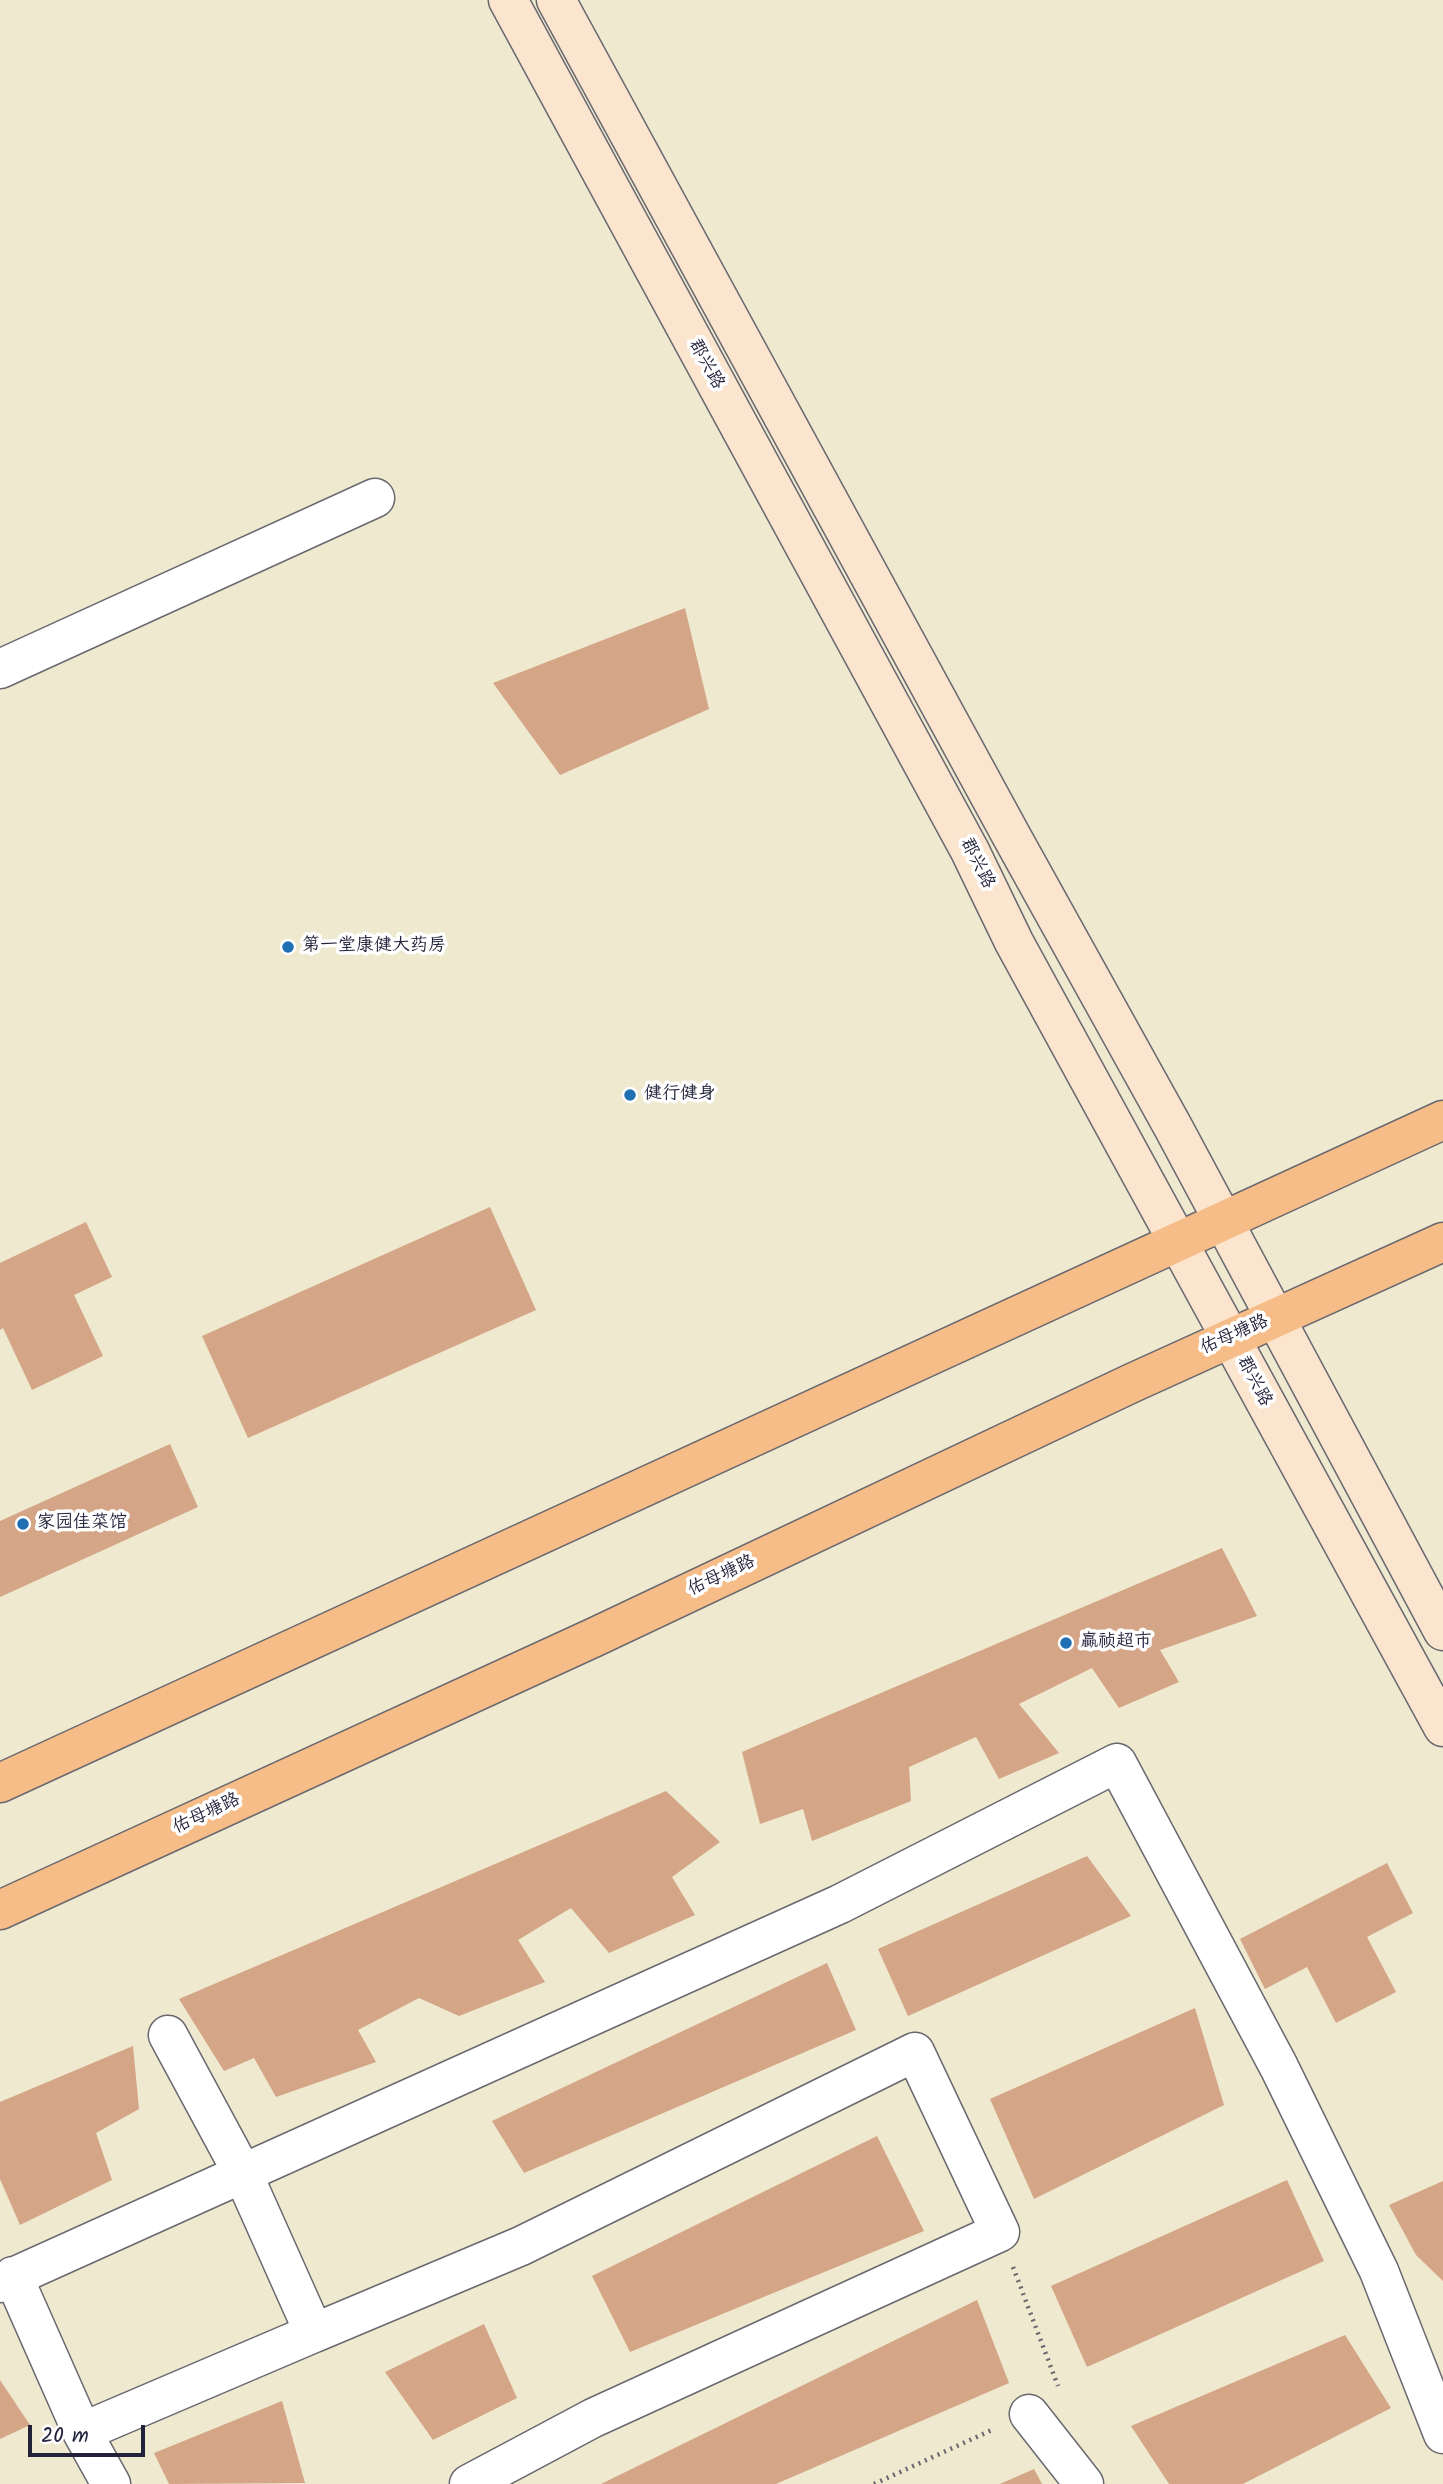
<!DOCTYPE html>
<meta charset="utf-8">
<style>
body{margin:0}
#map{position:relative;width:1443px;height:2484px;overflow:hidden;background:#eee9cf;font-family:Kalam,sans-serif}
canvas{display:block}
.scale{position:absolute;left:28px;top:2425px;width:117px;height:32px;box-sizing:border-box;border:4px solid #22223b;border-top:0;padding-left:9px;font-size:21px;line-height:24px;white-space:nowrap;color:#22223b;-webkit-text-stroke:5px #fff;paint-order:stroke}
</style>
<div id="map">
<canvas width="1443" height="2484"></canvas>
<div class="scale">20 m</div>
</div>
<script>
const context = document.querySelector('canvas').getContext('2d');
context.lineJoin = 'round';
function fill(path, color) { context.fillStyle = color; context.fill(path, 'evenodd'); }
const poly = rows => new Path2D(rows.map(r => 'M' + r).join(''));
function trace(path, color, width, dash) { context.strokeStyle = color; context.lineWidth = width; context.lineCap = dash ? 'butt' : 'round'; context.setLineDash(dash || []); context.stroke(path); }
function drawText(font, color, halo, rows, align = 'center') {
  context.font = font + ' Kalam,"LXGW WenKai TC",sans-serif'; context.lineWidth = 7; context.setLineDash([]); context.textBaseline = 'middle'; context.strokeStyle = halo; context.fillStyle = color; for (const [text, x, y, turn = 0] of rows) {
    context.save(); context.translate(x, y); context.rotate((+turn || 0) * Math.PI / 180); context.textAlign = isNaN(turn) ? turn : align; if (halo) context.strokeText(text, 0, 0); context.fillText(text, 0, 0); context.restore();
  }
}
const building = poly([
 [685,608,709,709,560,775,493,683],
 [490,1207,536,1310,248,1438,202,1336],
 [86,1222,112,1277,74,1295,103,1356,32,1390,3,1328,0,1330,0,1263],
 [170,1444,198,1507,0,1597,0,1521],
 [1222,1548,1257,1616,1160,1650,1179,1682,1119,1708,1092,1668,1019,1704,1059,1753,999,1779,976,1737,909,1767,911,1801,812,1841,803,1809,760,1824,742,1752],
 [666,1791,720,1842,672,1877,695,1915,609,1953,571,1908,518,1940,545,1982,459,2016,419,1998,358,2030,376,2062,276,2097,254,2058,224,2071,179,1999],
 [1087,1856,1131,1916,908,2016,878,1949],
 [1387,1863,1413,1913,1367,1937,1396,1992,1336,2023,1307,1967,1265,1989,1240,1939],
 [827,1963,856,2030,524,2173,492,2121],
 [1195,2008,1224,2105,1034,2199,990,2099],
 [133,2046,139,2109,96,2133,112,2180,20,2225,0,2179,0,2102],
 [877,2136,924,2231,630,2352,592,2276],
 [1287,2180,1324,2261,1087,2367,1051,2286],
 [1443,2181,1443,2281,1416,2255,1389,2205],
 [977,2300,1009,2383,776,2484,601,2484],
 [484,2324,517,2398,433,2440,385,2372],
 [1345,2335,1391,2408,1243,2484,1169,2484,1131,2426],
 [0,2380,30,2425,0,2439],
 [282,2401,305,2483,169,2484,154,2453],
 [1034,2469,1042,2484,1000,2484]
]);
const path = poly([
 [1013,2267,1058,2386],
 [874,2484,994,2429]
]);
const street = poly([
 [0,669,375,498],
 [168,2035,243,2174,314,2333,521,2246,915,2052,1000,2232,593,2418,469,2484],
 [13,2276,82,2432,111,2484],
 [0,2283,840,1904,1117,1763,1279,2067,1379,2271,1443,2434],
 [1029,2414,1084,2484],
 [82,2432,314,2333]
]);
const secondary = poly([
 [508,0,970,851,1014,942,1443,1727],
 [556,0,1012,837,1173,1127,1443,1631]
]);
const primary = poly([
 [0,1783,1443,1120],
 [0,1910,595,1637,1132,1383,1443,1242]
]);
const markers = [
 [288,947,7,"#1f6fb2"],
 [630,1095,7,"#1f6fb2"],
 [23,1524,7,"#1f6fb2"],
 [1066,1643,7,"#1f6fb2"]
];
const streetNames = [
 ["郡兴路",705,365,61],
 ["郡兴路",976,864,63],
 ["佑母塘路",1235,1336,-24],
 ["郡兴路",1253,1382,62],
 ["佑母塘路",722,1577,-25],
 ["佑母塘路",207,1815,-25]
];
const poiNames = [
 ["第一堂康健大药房",302,947],
 ["健行健身",644,1095],
 ["家园佳菜馆",37,1524],
 ["赢祯超市",1080,1643]
];
fill(building, '#d4a586');
trace(street, '#69686f', 41);
trace(secondary, '#69686f', 41);
trace(primary, '#69686f', 41);
trace(path, '#69686f', 4.5, [2, 5]);
trace(street, '#fff', 38);
trace(secondary, '#fce5cf', 38);
trace(primary, '#f7bd88', 38);
for (const [x, y, r, color] of markers) { const dot = new Path2D(); dot.arc(x, y, r, 0, 2 * Math.PI); context.fillStyle = color; context.fill(dot); trace(dot, '#fff', 2.5); }
drawText('18px', '#22223b', '#fff', streetNames);
drawText('18px', '#22223b', '#fff', poiNames, 'left');
</script>
